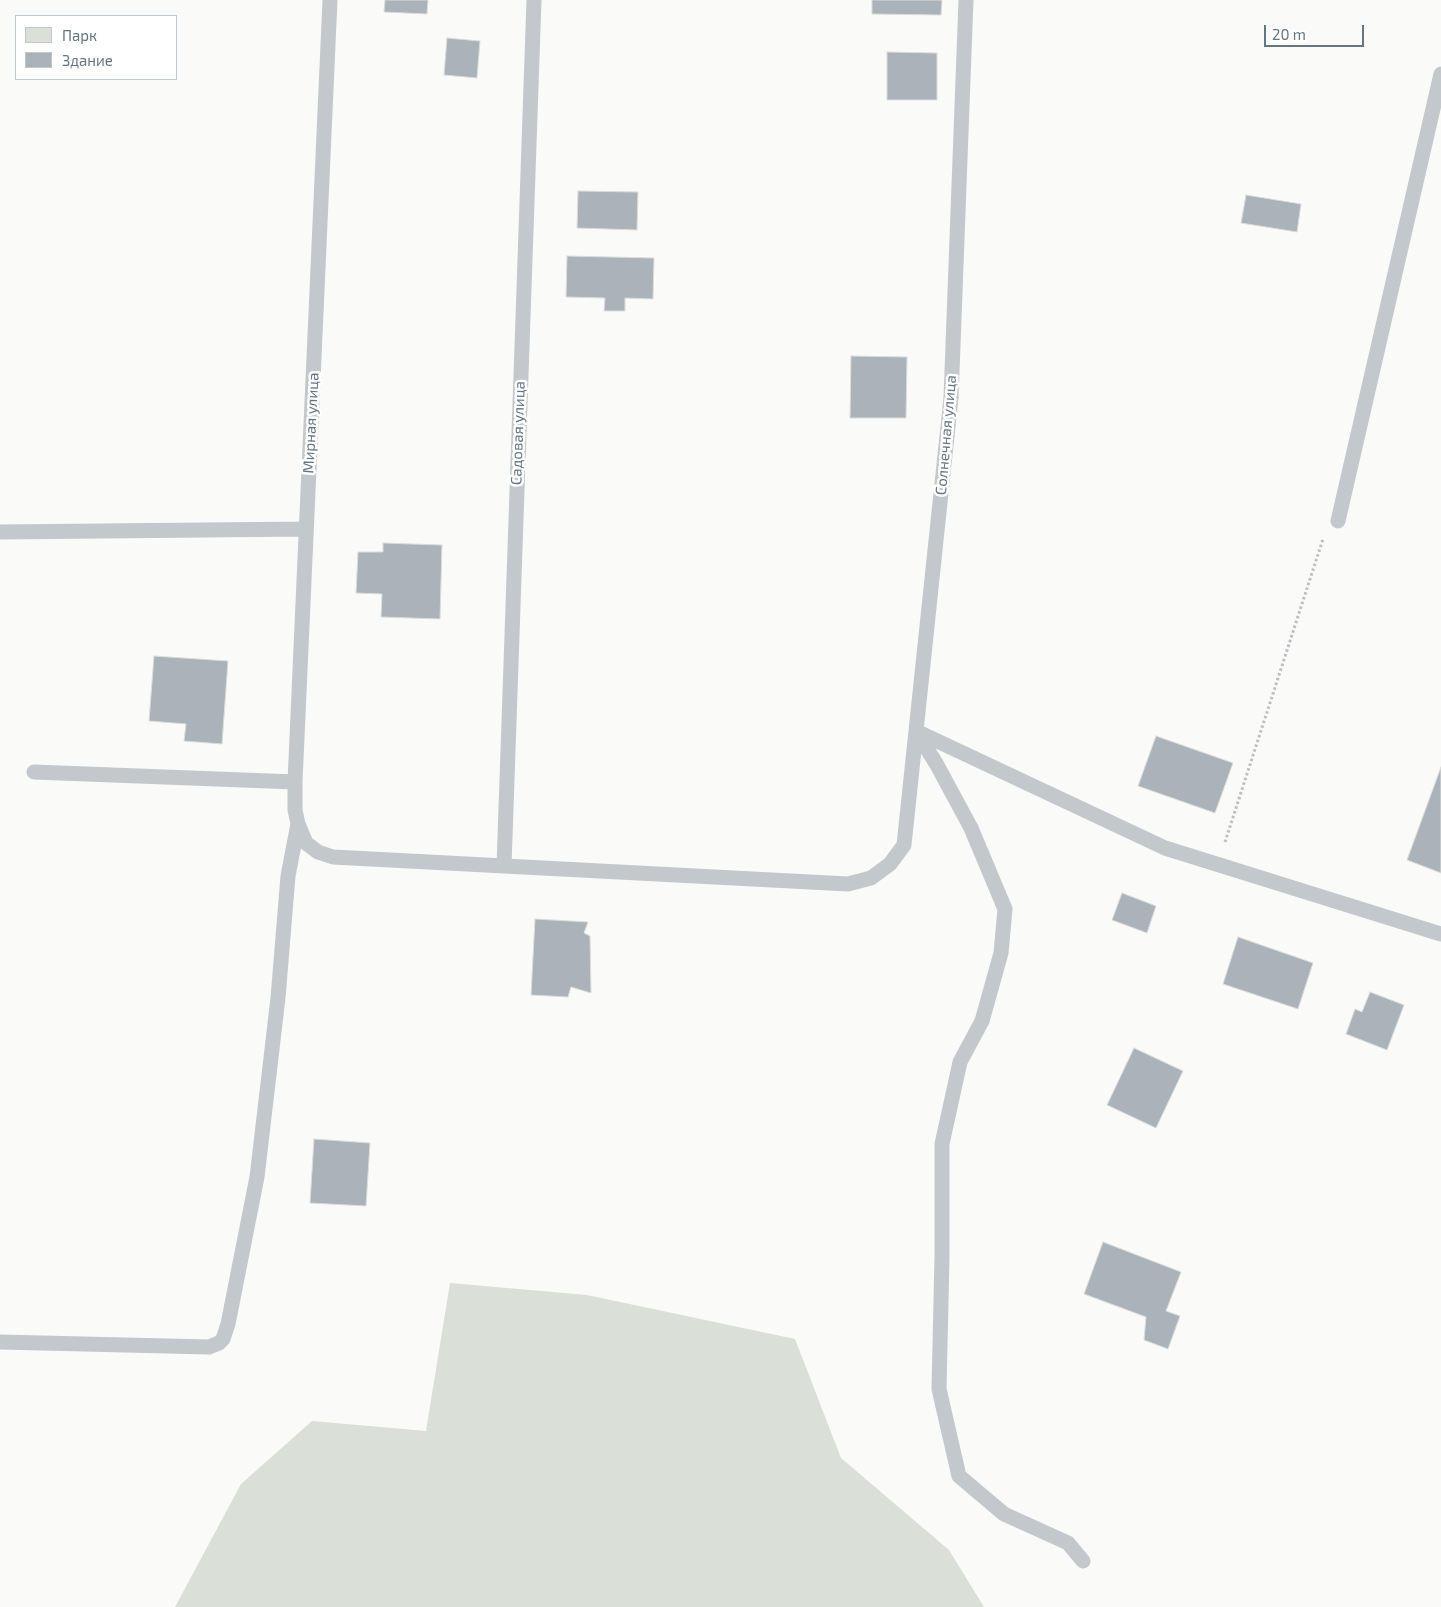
<!DOCTYPE html>
<meta charset="utf-8">
<style>
body{margin:0}
#map{position:relative;width:1441px;height:1607px;overflow:hidden;background:#fafaf8;font-family:"Exo 2",sans-serif}
canvas{display:block}
.legend{position:absolute;left:15px;top:15px;width:162px;height:65px;box-sizing:border-box;background:#fff;border:1px solid #c1c8cd;margin:0;padding:6px 9px;list-style:none;font-size:15px;color:#657683}
.legend li{display:flex;align-items:center;gap:10px;height:25px}
.legend b{width:25px;border:1px solid #c1c8cd}
.scale{position:absolute;left:1264px;top:25px;width:100px;height:22px;box-sizing:border-box;border:2px solid #657683;border-top:0;padding-left:6px;font-size:15px;line-height:18px;white-space:nowrap;color:#657683;-webkit-text-stroke:4px #fff;paint-order:stroke}
</style>
<div id="map">
<canvas width="1441" height="1607"></canvas>
<ul class="legend">
<li><b style="height:14px;background:#dadfd7"></b>Парк</li>
<li><b style="height:14px;background:#aab3b9"></b>Здание</li>
</ul>
<div class="scale">20 m</div>
</div>
<script>
const context = document.querySelector('canvas').getContext('2d');
context.lineJoin = 'round';
function fill(path, color) { context.fillStyle = color; context.fill(path, 'evenodd'); }
const poly = rows => new Path2D(rows.map(r => 'M' + r).join(''));
function trace(path, color, width, dash) { context.strokeStyle = color; context.lineWidth = width; context.lineCap = dash ? 'butt' : 'round'; context.setLineDash(dash || []); context.stroke(path); }
function drawText(font, color, halo, rows, align = 'center') {
  context.font = font + ' "Exo 2",sans-serif'; context.lineWidth = 5; context.setLineDash([]); context.textBaseline = 'middle'; context.strokeStyle = halo; context.fillStyle = color; for (const [text, x, y, turn = 0] of rows) {
    context.save(); context.translate(x, y); context.rotate((+turn || 0) * Math.PI / 180); context.textAlign = isNaN(turn) ? turn : align; if (halo) context.strokeText(text, 0, 0); context.fillText(text, 0, 0); context.restore();
  }
}
const green = poly([
 [450,1283,587,1295,795,1339,841,1458,949,1550,984,1607,175,1607,241,1484,312,1421,426,1431]
]);
const building = poly([
 [385,0,428,0,427,14,384,12,385,0],
 [872,0,942,0,941,15,872,14,872,0],
 [447,38,480,41,477,78,444,75,447,38],
 [887,52,937,53,937,100,887,100,887,52],
 [578,191,638,192,637,230,577,228,578,191],
 [1246,195,1301,204,1297,232,1241,223,1246,195],
 [567,256,654,258,653,299,625,298,625,311,604,311,605,298,566,297,567,256],
 [851,356,907,357,906,418,850,418,851,356],
 [383,543,442,545,440,619,381,617,382,594,356,593,358,552,383,552,383,543],
 [154,656,228,661,222,744,184,741,186,724,149,721,154,656],
 [1156,736,1233,763,1215,813,1138,786,1156,736],
 [1441,767,1441,873,1407,860,1441,767],
 [1122,893,1156,906,1147,933,1112,920,1122,893],
 [535,919,588,922,584,933,590,936,591,993,571,987,568,997,531,995,535,919],
 [1238,937,1313,963,1298,1009,1223,984,1238,937],
 [1370,992,1404,1005,1387,1050,1346,1034,1355,1009,1362,1012,1370,992],
 [1134,1048,1183,1071,1156,1128,1107,1105,1134,1048],
 [314,1139,370,1143,366,1206,310,1203,314,1139],
 [1103,1242,1181,1272,1166,1311,1180,1316,1168,1349,1144,1340,1146,1317,1084,1294,1103,1242]
]);
const path = poly([
 [1225,842,1323,539]
]);
const lane = poly([
 [330,0,295,782,295,810,298,824,306,843,318,852,333,857,848,884,871,878,890,864,904,845,951,398,966,0],
 [1338,521,1441,74],
 [0,532,306,529],
 [916,731,937,765,971,828,1005,909,1001,953,982,1021,960,1062,942,1144,942,1257,939,1389,959,1476,1004,1514,1068,1543,1083,1561],
 [916,731,1165,848,1441,934],
 [34,772,295,782],
 [504,866,534,0],
 [0,1342,209,1347,219,1343,223,1339,228,1324,257,1177,278,998,288,876,298,824]
]);
const streetNames = [
 ["Мирная улица",311,423,-87],
 ["Садовая улица",518,433,-88],
 ["Солнечная улица",946,435,-85]
];
fill(green, '#dadfd7');
fill(building, '#aab3b9');
trace(building, '#dcdcda', 1);
trace(path, '#bbbfc2', 3, [2.5, 2.5]);
trace(lane, '#c3c8cc', 15);
drawText('15px', '#657683', '#fff', streetNames);
</script>
